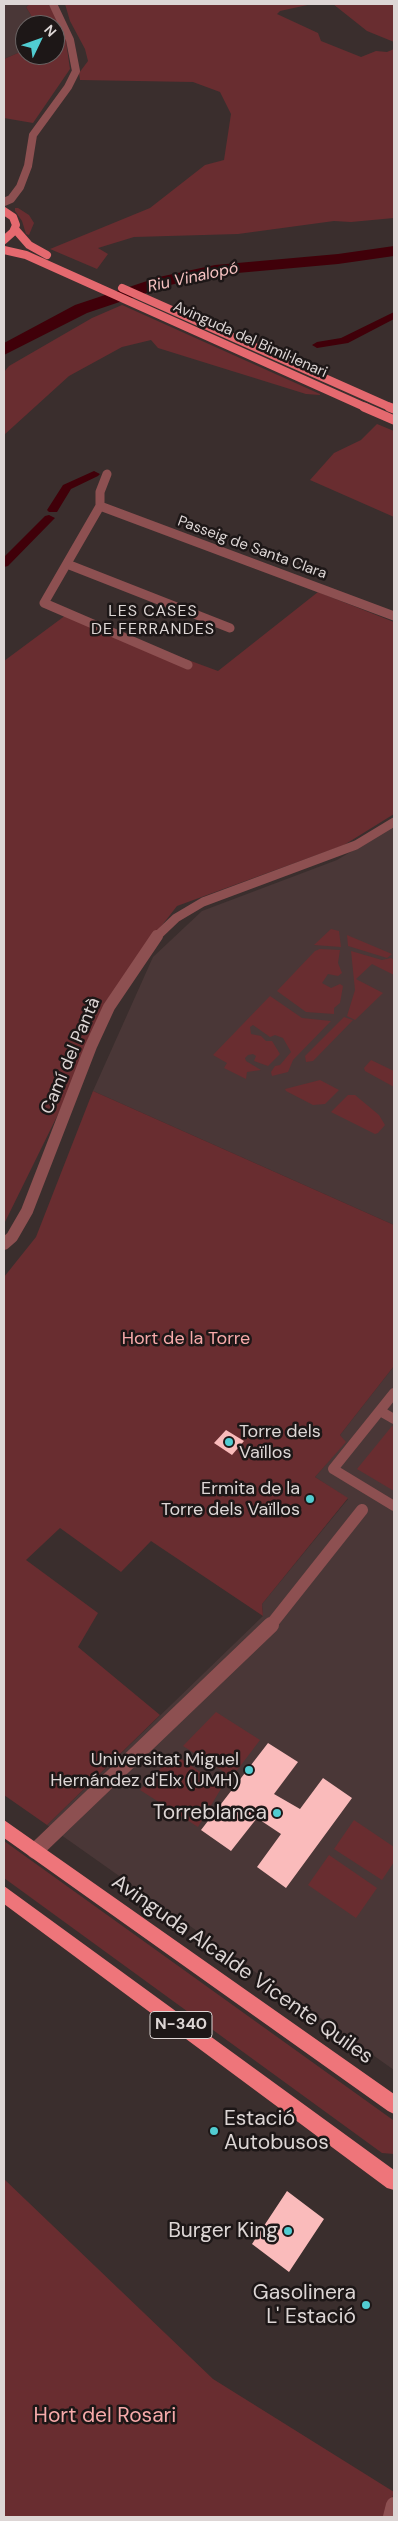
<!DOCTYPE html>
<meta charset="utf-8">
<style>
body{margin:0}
#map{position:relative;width:398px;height:2521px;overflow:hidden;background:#3a2e2d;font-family:"DM Sans",sans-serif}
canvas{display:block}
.frame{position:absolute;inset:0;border:5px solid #ddd6d5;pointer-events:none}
.north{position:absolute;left:15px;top:15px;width:50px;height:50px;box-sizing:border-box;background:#1d1717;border:1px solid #6a6363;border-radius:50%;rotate:48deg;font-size:14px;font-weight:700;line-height:20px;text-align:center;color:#ddd6d5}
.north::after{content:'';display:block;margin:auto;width:18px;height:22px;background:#51ccd1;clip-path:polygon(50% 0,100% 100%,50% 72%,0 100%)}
</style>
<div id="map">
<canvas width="398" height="2521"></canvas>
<div class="frame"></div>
<div class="north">N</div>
</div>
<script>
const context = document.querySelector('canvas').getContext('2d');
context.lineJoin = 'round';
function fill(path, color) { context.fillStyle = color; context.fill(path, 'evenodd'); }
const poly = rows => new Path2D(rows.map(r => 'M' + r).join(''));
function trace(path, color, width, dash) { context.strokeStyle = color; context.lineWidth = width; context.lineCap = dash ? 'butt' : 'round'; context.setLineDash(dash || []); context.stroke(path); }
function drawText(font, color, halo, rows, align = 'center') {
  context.font = font + ' "DM Sans",sans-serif'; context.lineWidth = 5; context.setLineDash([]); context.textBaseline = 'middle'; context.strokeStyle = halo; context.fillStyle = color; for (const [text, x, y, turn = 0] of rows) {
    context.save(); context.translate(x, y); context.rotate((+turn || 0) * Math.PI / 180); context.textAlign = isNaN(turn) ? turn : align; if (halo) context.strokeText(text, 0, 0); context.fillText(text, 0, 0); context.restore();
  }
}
const built = poly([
 [4,4,30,4,26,7,37,25,25,25,25,50,4,59],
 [394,826,394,1225,93,1091,153,957,202,911,337,860],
 [394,1366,394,2070,47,1825,263,1616,262,1604,348,1499,315,1477,345,1442,340,1435]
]);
const green = poly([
 [30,4,48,4,64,28,70,69,33,123,4,118,4,59,25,50,25,55,55,55,55,25,37,25,26,7],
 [65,4,312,4,280,11,277,14,318,33,321,41,361,57,376,51,387,52,394,49,394,218,351,222,334,221,238,234,134,237,98,248,108,254,97,269,50,249,150,208,205,165,224,160,231,114,220,92,193,82,80,80,79,73,88,61,85,49,70,21],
 [333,4,394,4,394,42,367,31],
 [18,208,29,215,34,223,29,235,26,234,22,221,15,211,15,208],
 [122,305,320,394,320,395,306,394,158,348,151,340,122,347,69,376,4,435,4,372,9,366,92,318],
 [377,424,394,431,394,517,310,480,334,453,361,440],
 [318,592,394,622,394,814,344,845,177,906,132,964,4,1224,4,661,66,615,218,671],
 [331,929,339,931,341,947,314,945],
 [347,935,392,954,387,958,348,946],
 [320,949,340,950,338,963,342,973,338,976,328,974,322,983,331,988,340,984,343,986,340,1003,334,1008,334,1014,306,1012,277,991,315,951],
 [351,951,382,960,391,958,394,960,394,975,372,964,356,979,383,993,355,1020,347,1016,355,990],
 [270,996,302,1018,331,1021,293,1060,288,1072,272,1076,271,1072,275,1066,280,1065,291,1052,283,1038,275,1035,270,1037,253,1025,250,1027,251,1034,261,1036,266,1041,272,1041,280,1054,268,1066,254,1061,256,1056,253,1054,248,1055,245,1058,246,1061,261,1070,247,1072,246,1079,224,1068,227,1063,213,1055],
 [344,1017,353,1020,313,1061,306,1062,305,1056],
 [371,1060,394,1071,394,1087,365,1071,364,1068],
 [320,1080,339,1090,325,1104,313,1105,286,1091,285,1089],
 [93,1091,394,1225,394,1366,340,1435,346,1442,315,1477,348,1498,262,1604,263,1616,151,1541,121,1572,60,1528,26,1560,98,1613,78,1647,160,1715,47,1825,4,1795,4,1277,36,1237],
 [348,1095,355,1095,379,1115,385,1125,378,1133,375,1134,331,1112],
 [392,1426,394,1427,394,1491,357,1469],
 [216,1712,260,1740,232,1777,183,1746],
 [174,1754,222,1787,198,1827,140,1790],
 [354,1820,394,1847,394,1862,382,1880,334,1849],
 [4,1841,393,2120,394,2154,382,2153,4,1878],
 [329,1855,377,1888,356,1918,308,1885],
 [4,2179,213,2379,394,2492,386,2517,4,2517]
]);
const canal = poly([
 [394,312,394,319,348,343,317,348,312,345,317,342,341,338,394,312],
 [94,471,100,474,98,476,71,489,57,512,49,512,47,510,63,485,94,471],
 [49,515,55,518,53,520,8,566,4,567,4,557,45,516,49,515]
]);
const river = poly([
 [394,246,394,256,338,264,215,275,170,285,87,313,4,355,4,343,75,305,159,277,215,265,338,254,394,246]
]);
const building = poly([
 [226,1430,244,1441,232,1455,214,1443],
 [268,1743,298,1762,274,1794,300,1809,323,1778,352,1798,286,1888,257,1867,281,1834,257,1818,231,1851,201,1830],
 [287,2191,324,2219,289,2272,252,2244]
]);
const pedestrian = poly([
 [394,1393,333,1469,394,1506],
 [380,1411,394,1419]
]);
const minorFar2 = poly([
 [100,506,394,616],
 [100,506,44,603,188,665],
 [100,506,100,492,107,474],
 [67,564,230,628],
 [155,938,176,918,203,902,356,845,394,822]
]);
const minorFar1 = poly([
 [4,1244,12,1237,27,1211,91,1046,109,1007,157,936],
 [270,1626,362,1510]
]);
const minor = poly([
 [35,1851,271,1625],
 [391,2517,394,2505]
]);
const tertiary = poly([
 [4,202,11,199,20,187,28,166,33,135,68,87,76,71,70,40,53,4]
]);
const primaryFar1 = poly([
 [4,211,13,217,16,225,13,232,4,240],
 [15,229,29,245,47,255],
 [4,250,26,255,367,408],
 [122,288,392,408]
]);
const primary = poly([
 [364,407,394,420],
 [389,407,394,409]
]);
const trunk = poly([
 [4,1820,394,2094,394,2114,388,2111,4,1838,4,1820],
 [4,1886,394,2170,394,2190,387,2188,4,1904,4,1886]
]);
const markers = [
 [229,1442,5,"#51ccd1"],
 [310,1499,5,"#51ccd1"],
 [249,1770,5,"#51ccd1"],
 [277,1813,5,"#51ccd1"],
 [214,2131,5,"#51ccd1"],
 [288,2231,5,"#51ccd1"],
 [366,2305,5,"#51ccd1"]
];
const farStreetnames = [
 ["Avinguda del Bimil·lenari",250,340,24],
 ["Passeig de Santa Clara",252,548,20]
];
const farWaternames = [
 ["Riu Vinalopó",193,278,-12]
];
const farNeighbourhoodnames = [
 ["LES CASES",153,612],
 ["DE FERRANDES",153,630]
];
const shields = [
 [181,2025,62]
];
const shieldNames = [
 ["N-340",181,2025]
];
const streetNames = [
 ["Camí del Pantà",71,1056,-67]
];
const parkNames = [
 ["Hort de la Torre",186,1339]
];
const poiNames = [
 ["Torre dels",239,1432,"left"],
 ["Vaïllos",239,1453,"left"],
 ["Ermita de la",300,1489],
 ["Torre dels Vaïllos",300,1510],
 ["Universitat Miguel",239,1760],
 ["Hernández d'Elx (UMH)",239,1781]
];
const nearPoinames = [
 ["Torreblanca",267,1813],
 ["Estació",224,2119,"left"],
 ["Autobusos",224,2143,"left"],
 ["Burger King",278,2231],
 ["Gasolinera",356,2293],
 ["L' Estació",356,2317]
];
const nearStreetnames = [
 ["Avinguda Alcalde Vicente Quiles",242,1970,35]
];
const nearParknames = [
 ["Hort del Rosari",105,2416]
];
fill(built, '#4a3737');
fill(green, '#692d30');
fill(canal, '#400009');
fill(river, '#400009');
fill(building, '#fabbbb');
trace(pedestrian, '#8d5051', 10);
trace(minorFar2, '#8d5051', 9);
trace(minorFar1, '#8d5051', 12);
trace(minor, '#8d5051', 16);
trace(tertiary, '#8d5051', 8);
trace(primaryFar1, '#e5696f', 8);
trace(primary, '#e5696f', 9);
fill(trunk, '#ee757a');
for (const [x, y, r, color] of markers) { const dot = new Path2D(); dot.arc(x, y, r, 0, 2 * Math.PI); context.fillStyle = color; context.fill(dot); trace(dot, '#1d1717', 2); }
drawText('15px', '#ddd6d5', '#1d1717', farStreetnames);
drawText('italic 16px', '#f7c3c2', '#1d1717', farWaternames);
context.letterSpacing = '1px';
drawText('16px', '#ddd6d5', '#1d1717', farNeighbourhoodnames);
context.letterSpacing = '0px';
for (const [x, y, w] of shields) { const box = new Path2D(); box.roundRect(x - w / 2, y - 13.5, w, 27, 4); context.fillStyle = '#1d1717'; context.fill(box); trace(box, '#ddd6d5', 1); }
drawText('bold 16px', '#ddd6d5', null, shieldNames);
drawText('18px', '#ddd6d5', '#1d1717', streetNames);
drawText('18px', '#f7aaaa', '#1d1717', parkNames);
drawText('18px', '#ddd6d5', '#1d1717', poiNames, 'right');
drawText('21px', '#ddd6d5', '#1d1717', nearPoinames, 'right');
drawText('21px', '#ddd6d5', '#1d1717', nearStreetnames);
drawText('21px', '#f7aaaa', '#1d1717', nearParknames);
</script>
